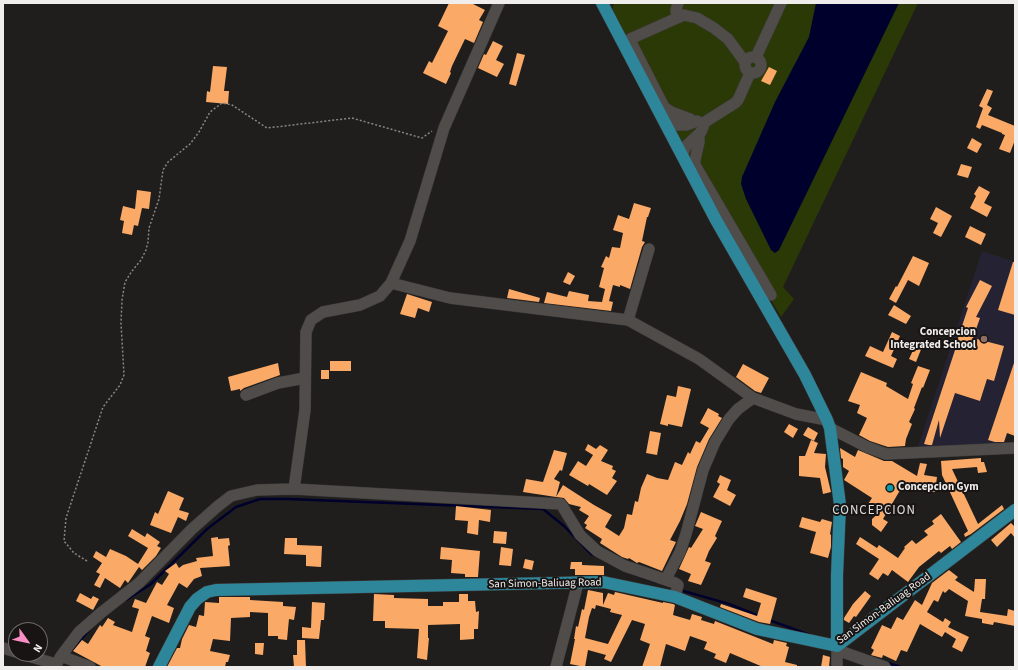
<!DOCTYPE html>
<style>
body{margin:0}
#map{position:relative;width:1018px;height:670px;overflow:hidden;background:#201e1c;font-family:"Source Sans 3",sans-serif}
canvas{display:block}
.frame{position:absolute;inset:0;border:4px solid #f0eeed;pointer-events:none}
.north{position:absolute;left:8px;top:622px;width:40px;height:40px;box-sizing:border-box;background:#171413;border:1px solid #6e6b6a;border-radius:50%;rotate:123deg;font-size:11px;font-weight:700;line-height:16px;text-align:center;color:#f0eeed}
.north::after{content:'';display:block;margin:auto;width:14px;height:18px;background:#fb8fc5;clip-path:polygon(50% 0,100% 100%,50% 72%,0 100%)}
</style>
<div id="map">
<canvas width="1018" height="670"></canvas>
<div class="frame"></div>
<div class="north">N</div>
</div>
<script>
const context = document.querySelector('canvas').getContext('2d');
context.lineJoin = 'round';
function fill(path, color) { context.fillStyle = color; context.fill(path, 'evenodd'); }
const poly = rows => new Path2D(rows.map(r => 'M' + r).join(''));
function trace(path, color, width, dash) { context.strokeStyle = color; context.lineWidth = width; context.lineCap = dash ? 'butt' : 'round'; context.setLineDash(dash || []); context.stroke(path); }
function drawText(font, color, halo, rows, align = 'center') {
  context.font = font + ' "Source Sans 3",sans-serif'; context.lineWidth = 4; context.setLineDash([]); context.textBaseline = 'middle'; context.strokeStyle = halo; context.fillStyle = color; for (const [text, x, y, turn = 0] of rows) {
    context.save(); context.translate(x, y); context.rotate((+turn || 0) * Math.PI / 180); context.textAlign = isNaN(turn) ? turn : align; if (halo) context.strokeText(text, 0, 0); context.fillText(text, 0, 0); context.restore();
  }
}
const education = poly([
 [982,251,1015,262,1015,415,1003,447,917,450]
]);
const green = poly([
 [614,3,918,3,783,287,794,299,781,317,692,165,612,12]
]);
const water = poly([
 [816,3,899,3,779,250,775,253,771,250,746,199,741,184,742,177,775,102,809,37]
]);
const stream = poly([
 [631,573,656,582],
 [680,590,729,604,759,616],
 [126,600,151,584,207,529,236,507,260,499,288,499,543,509,564,526,591,554,596,556],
 [769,620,810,635],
 [72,650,91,628],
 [888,663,901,667]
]);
const building = poly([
 [449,3,471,3,485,10,479,20,483,22,474,43,465,39,452,66,450,72,451,73,446,84,423,73,429,61,432,63,448,31,438,26],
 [493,41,503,46,496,60,504,64,497,77,478,68,484,54,486,55],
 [517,53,525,55,516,86,509,84],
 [213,66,227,67,224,91,229,91,228,104,206,102,207,91,210,92],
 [769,67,777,71,770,85,761,81],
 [987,89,993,91,987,105,992,108,988,115,1015,126,1015,140,1010,153,999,149,1005,135,1002,134,1002,133,982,125,980,129,976,127,983,108,979,106],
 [972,138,982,144,977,153,967,148],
 [961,164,972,167,968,178,957,175],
 [979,186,990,192,984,203,992,207,987,217,970,208,976,196,974,194],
 [137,190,151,192,149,209,142,208,138,226,134,225,132,235,122,233,124,221,120,220,123,206,135,209],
 [634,203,651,208,648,217,647,217,642,241,645,242,642,247,630,289,620,285,620,287,613,285,609,301,613,302,611,311,544,303,547,292,567,297,569,291,589,295,588,301,602,302,605,289,599,287,604,268,601,267,606,256,609,258,612,247,620,248,623,233,613,230,618,215,629,219],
 [936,207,952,216,941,237,933,233,938,223,930,219],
 [970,226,986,234,981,245,965,237],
 [913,256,929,263,919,286,908,280,896,303,889,299,896,286,897,287],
 [1013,262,1015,262,1015,315,998,310],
 [568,272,575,276,570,285,563,282],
 [980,280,992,286,976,317,980,318,973,338,1004,346,994,381,987,379,980,401,955,393,940,438,939,420,932,445,929,445,924,444,957,344,956,344,968,308,966,307],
 [509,289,540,298,539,302,507,298],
 [407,294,432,302,429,312,418,308,415,318,400,314],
 [894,305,911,316,906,324,888,315],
 [892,332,900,336,891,356,897,359,893,368,865,356,870,346,883,352],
 [916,344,922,347,916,362,909,359],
 [330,361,351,361,351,371,330,371],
 [278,363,280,375,244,388,240,391,240,389,231,391,228,377],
 [1014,363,1015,363,1015,436,1007,433,1004,442,995,442,988,440],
 [743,364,769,378,761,393,755,391,736,377],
 [918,366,930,370,923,388,922,387,914,408,915,409,909,422,912,424,906,439,905,446,888,447,870,441,859,435,867,418,857,413,860,405,848,401,861,372,887,383,886,386,908,399,913,384,911,383],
 [321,370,329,370,329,379,321,379],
 [678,386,691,389,682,427,668,424,668,426,660,424,667,395,676,397],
 [708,408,719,414,718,416,722,418,709,439,697,467,687,504,680,521,670,540,676,542,662,571,639,562,637,563,629,558,628,559,622,557,600,543,602,539,585,528,587,525,584,523,589,516,579,510,581,507,569,504,564,498,556,497,563,485,594,505,612,515,605,527,619,536,624,528,627,514,632,515,635,501,638,502,641,488,647,474,657,478,668,480,675,462,682,465,688,452,690,454,696,441,700,443,709,428,700,423],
 [789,424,798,429,793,438,784,432],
 [808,427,818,433,814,441,803,435],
 [650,431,661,433,657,455,646,453],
 [811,440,818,443,814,453,826,454,825,467,831,492,823,494,820,478,799,476,799,456,805,456],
 [588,444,596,449,600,445,608,450,601,461,613,466,612,469,616,471,612,478,617,481,607,495,589,484,588,486,569,475,578,461,586,466,593,455,585,450],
 [840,448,855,457,858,450,884,461,892,461,917,476,920,463,927,464,924,475,937,477,935,492,917,489,917,491,902,487,883,519,888,522,881,532,872,525,872,519,881,511,868,504,872,498,844,480,849,471,843,467,843,459,841,458],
 [554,450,567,453,562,471,560,470,554,479,560,482,556,497,523,492,526,479,543,482],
 [981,458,981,462,984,462,987,472,978,473,977,467,952,469,978,524,1002,505,1004,509,971,534,965,537,964,534,968,531,942,475,941,461],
 [720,475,731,480,727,490,736,495,730,506,713,497,720,484,717,482],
 [168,491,184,498,179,510,189,513,186,521,178,517,171,533,150,525,155,512,158,514],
 [456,506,491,510,490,522,479,520,478,535,467,533,468,521,455,520],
 [701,512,722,521,715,536,717,538,709,551,705,561,711,563,701,585,688,581,691,574,679,569,689,547,691,548,703,529,695,526],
 [941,514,961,542,952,549,950,546,941,553,939,551,919,567,908,582,892,570,888,576,883,573,878,580,869,574,879,559,856,544,860,537,877,548,879,545,898,558,905,548,904,547,912,540,916,544,928,535,924,531,934,524,932,521],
 [802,517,820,522,822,519,832,522,830,534,831,535,831,547,828,558,810,553,816,532,799,527],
 [1011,523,1015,527,1015,538,1011,533,997,547,991,540],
 [132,529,145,537,147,533,160,542,157,546,161,548,156,556,142,570,139,567,128,583,125,580,120,588,105,578,100,588,94,585,100,574,96,572,102,563,93,557,96,551,106,557,110,549,126,556,138,564,148,548,128,536],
 [494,531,507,532,506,544,493,543],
 [218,537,218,539,229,538,230,545,228,546,230,566,200,568,202,576,194,579,187,588,179,583,167,605,174,608,169,623,152,616,145,636,150,638,146,651,150,653,145,667,103,667,73,651,82,640,88,644,100,625,102,627,108,618,115,622,113,625,132,632,139,609,132,607,135,599,146,603,157,582,162,585,169,574,165,571,176,563,179,568,183,565,197,561,196,558,213,556,211,538],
 [285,538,297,538,297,545,322,546,321,567,306,566,306,555,284,554],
 [441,547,480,551,478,577,465,577,465,574,451,573,452,560,440,559],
 [501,547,513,549,511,566,499,565],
 [525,559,534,561,532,570,523,568],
 [571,562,582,562,582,565,604,566,604,575,575,575,575,569,570,569],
 [949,570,958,577,955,580,974,592,975,579,986,579,985,599,982,599,980,612,1007,616,1008,609,1015,611,1015,626,994,622,993,625,982,623,982,619,965,616,968,601,949,589,945,593,943,591,938,602,934,600,927,612,943,622,945,618,951,622,948,627,969,637,962,652,952,647,956,639,945,632,942,637,920,624,907,652,901,650,896,661,883,655,882,658,871,655,874,650,871,648,882,625,891,629,897,617,903,620,915,600,922,605,932,583],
 [746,588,777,598,770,624,759,622,720,607,721,604,757,616,761,603,743,597],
 [588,590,603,593,603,605,608,593,614,595,615,592,663,603,663,602,673,604,675,605,673,615,690,620,692,614,702,617,701,620,714,624,715,621,773,644,774,640,787,643,786,646,789,647,785,662,797,665,797,667,763,667,730,653,726,663,714,658,716,654,704,649,707,642,690,636,685,651,666,644,660,667,642,667,650,644,640,640,645,624,632,620,611,662,604,659,606,655,588,650,585,667,570,664,575,639,574,639,576,626,578,627,582,609,584,610],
 [596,605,611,609,610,612,622,615,608,644,585,638,589,617,592,608,595,609],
 [865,591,871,596,856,617,854,616,849,623,844,620,844,618,853,604],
 [80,593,91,599,93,596,99,599,93,610,76,601],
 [374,594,394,595,394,598,428,599,428,606,443,606,443,602,459,602,459,594,468,594,468,601,475,601,476,612,479,611,478,629,474,629,474,639,460,640,460,624,428,625,428,638,429,638,427,660,417,658,419,629,385,628,385,621,373,621],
 [219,597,250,597,250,600,283,602,283,606,296,607,294,620,289,619,287,640,278,639,278,636,268,636,268,613,250,612,250,617,231,618,230,641,213,639,210,651,230,655,228,662,226,662,225,667,167,667,177,648,180,648,182,639,189,625,196,627,199,615,204,616,205,602,219,603],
 [312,602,325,603,324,620,321,620,319,639,302,638,302,627,311,628],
 [297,640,305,640,306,667,294,667,293,655,297,655],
 [255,643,264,643,263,655,255,654],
 [823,655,830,657,829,667,821,667]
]);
const path = poly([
 [87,561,74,553,64,541,66,518,103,407,120,385,124,375,121,323,122,300,125,282,132,271,141,260,146,250,148,242,149,228,159,199,163,170,168,162,190,144,199,132,210,112,222,103,232,105,267,128,352,118,422,138,432,131]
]);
const minor = poly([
 [677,18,676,10,678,3],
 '745 65a8 8 0 1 1 16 0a8 8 0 1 1-16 0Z',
 [756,57,781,3],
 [663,120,676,125,686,125,697,121],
 [693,122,690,119,671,112,664,107,632,44,630,39,684,15,697,18,714,28,728,39,745,62],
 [699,135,699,142,695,160,695,165,771,295],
 [682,156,686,146,701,132,705,122,735,103,738,100,750,73],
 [391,283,450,298,628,320,699,359,753,398],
 [628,320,649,249],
 [246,395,278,383,305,378],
 [830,428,867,447,886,454,1015,448],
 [294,489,305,410,306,332,311,320,323,312,360,305,380,296,391,283,410,241,444,128,499,3],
 [666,579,680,552,686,534,703,470,715,442,729,419,738,409,753,398,796,414,827,420],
 [837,646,837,667],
 [3,648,16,652],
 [837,650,885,667],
 [21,654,56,664],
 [61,656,90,667],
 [55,667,61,656,79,632,102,612,139,583,192,529,218,506,231,496,257,490,294,489,561,504,580,535,597,551,625,566,675,583,678,585,675,597],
 [556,667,578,583]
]);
const major = poly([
 [602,3,716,220,805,375,827,420,830,428,840,505,837,575,837,646],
 [159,667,190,607,197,599,207,592,216,590,603,582,675,597,757,629,837,646,1015,510]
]);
const markers = [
 [984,339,4,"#8d6e63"],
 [890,488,4,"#0f9aa8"]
];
const poiNames = [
 ["Concepcion",976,333],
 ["Integrated School",976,346],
 ["Concepcion Gym",898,488,"left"]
];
const streetNames = [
 ["San Simon-Baliuag Road",545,584,-1],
 ["San Simon-Baliuag Road",884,609,-36]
];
const quarterNames = [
 ["CONCEPCION",874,511]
];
fill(education, '#252333');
fill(green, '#2b3907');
fill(water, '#00002d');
trace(stream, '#00002d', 2.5);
fill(building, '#faa967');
trace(minor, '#3d3b3a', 12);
trace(major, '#3d3b3a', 13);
trace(path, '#898785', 1.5, [2, 2]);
trace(minor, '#4f4c4a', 11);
trace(major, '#2e869a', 12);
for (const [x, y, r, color] of markers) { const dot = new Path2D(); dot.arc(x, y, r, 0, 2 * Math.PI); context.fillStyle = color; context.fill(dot); trace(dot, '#171413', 1.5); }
drawText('bold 11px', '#f0eeed', '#171413', poiNames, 'right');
drawText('11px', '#f0eeed', '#171413', streetNames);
context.letterSpacing = '1px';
drawText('13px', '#e0dcda', '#171413', quarterNames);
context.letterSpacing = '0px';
</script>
